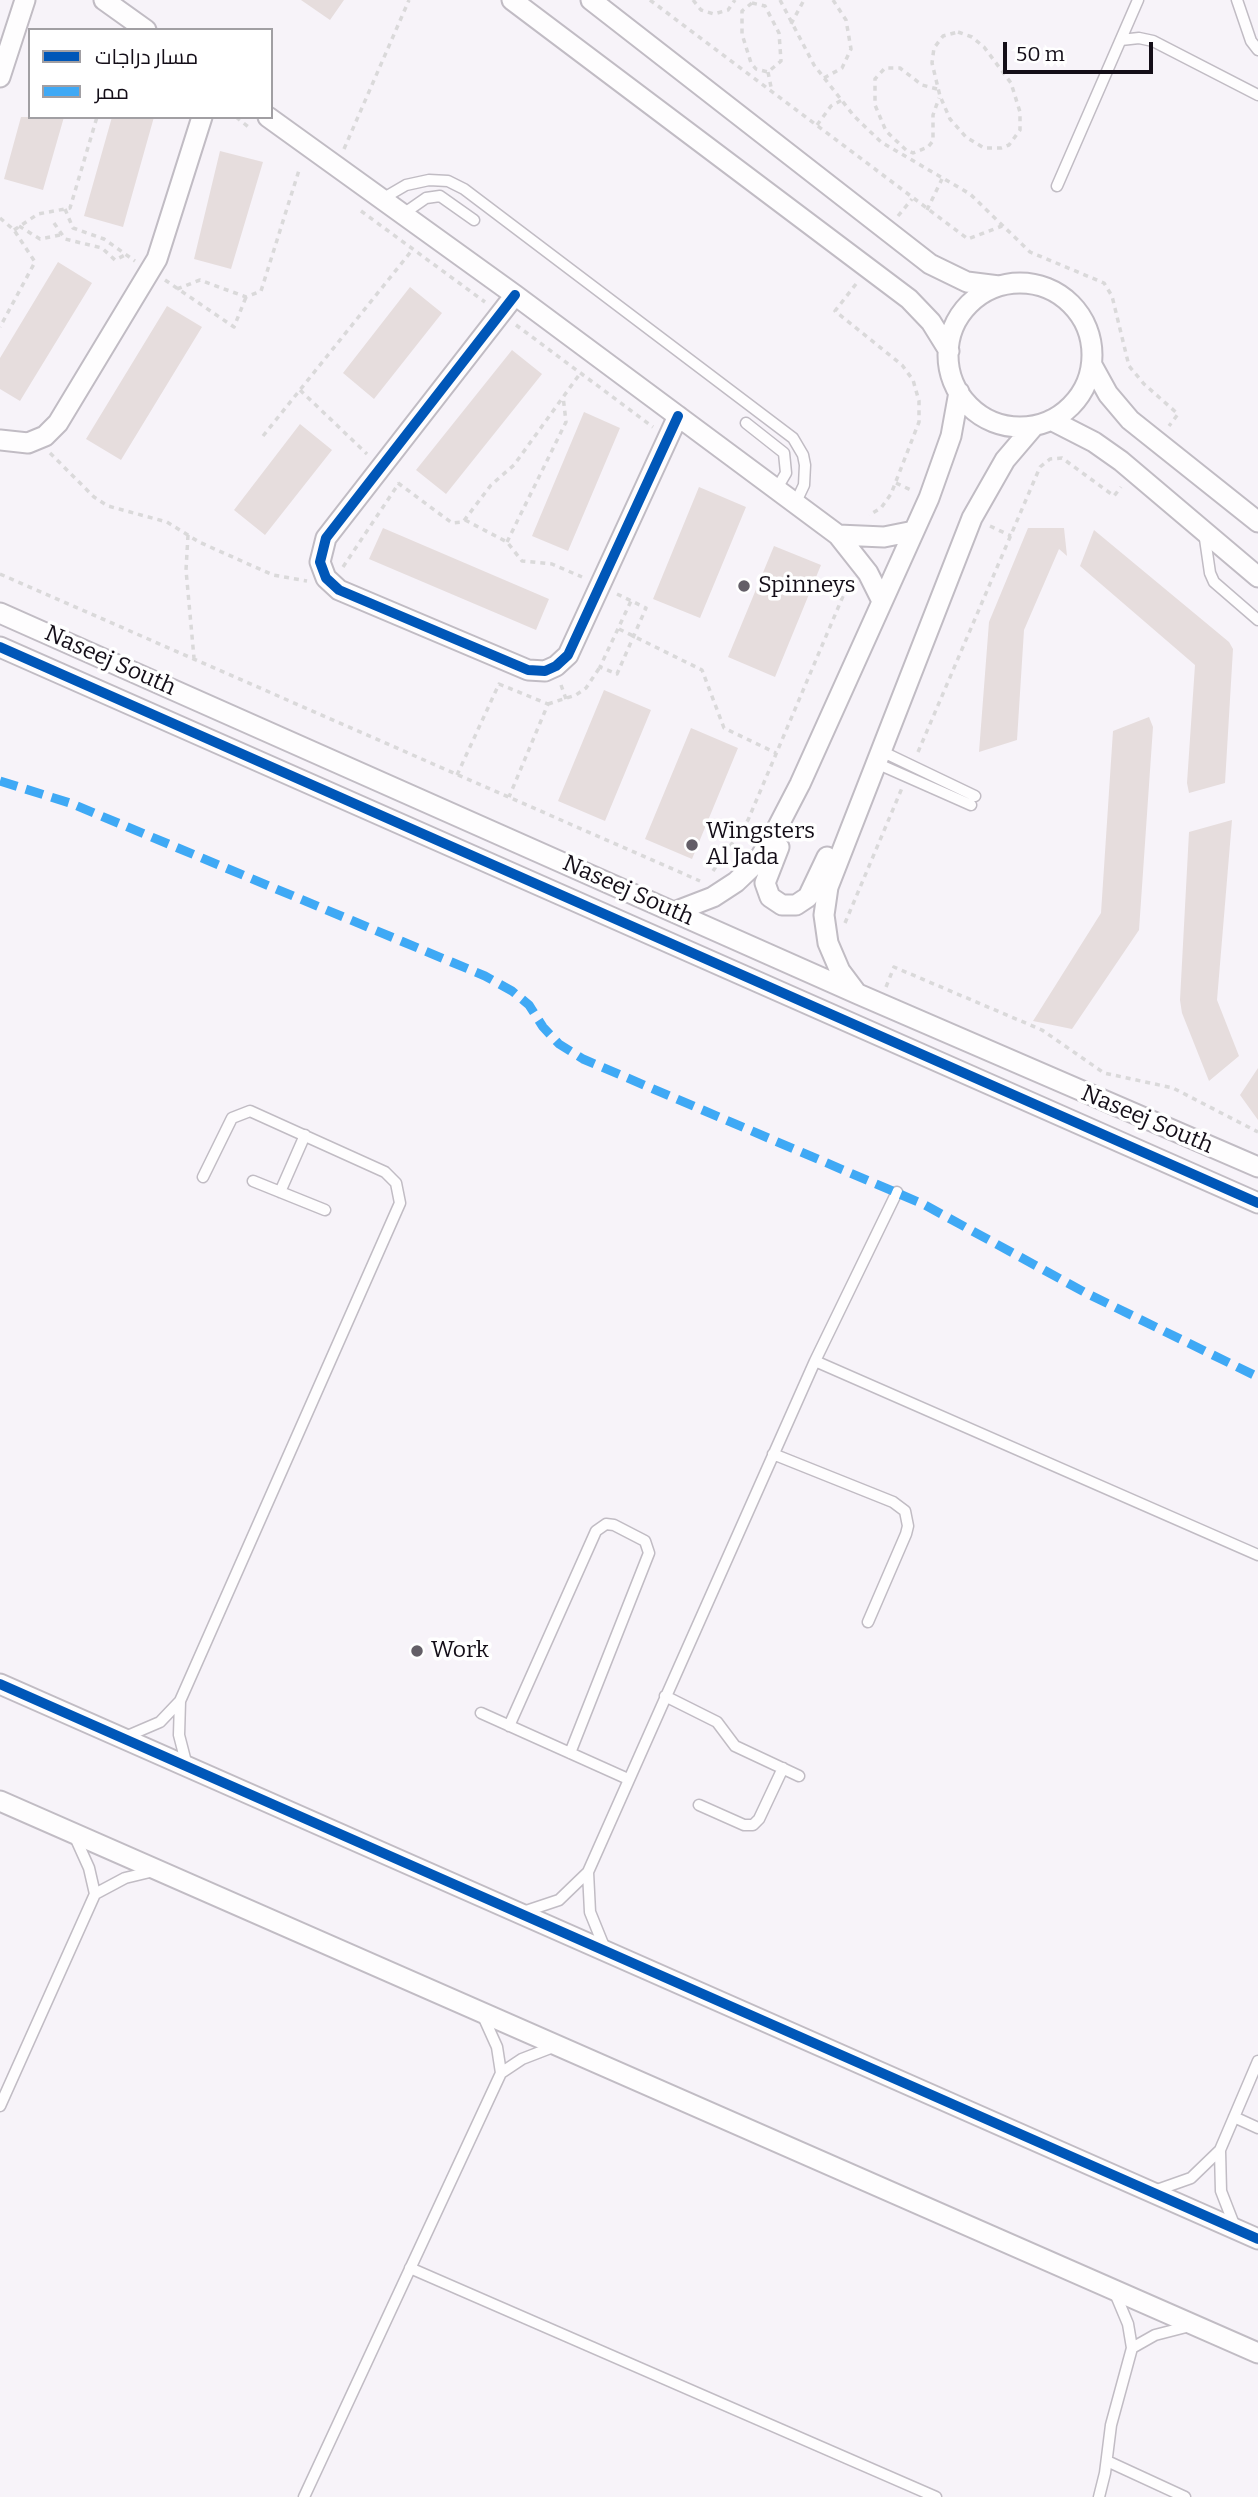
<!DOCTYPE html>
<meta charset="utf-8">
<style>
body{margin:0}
#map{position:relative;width:1258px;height:2497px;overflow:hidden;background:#f7f3f9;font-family:Bitter,Cairo,serif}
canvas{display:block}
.legend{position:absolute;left:28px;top:28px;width:245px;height:91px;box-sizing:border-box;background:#fff;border:2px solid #a19fa3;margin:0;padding:9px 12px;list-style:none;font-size:21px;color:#140e18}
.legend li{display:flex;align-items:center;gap:14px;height:35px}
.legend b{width:35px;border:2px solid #a19fa3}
.scale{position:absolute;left:1003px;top:42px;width:150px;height:32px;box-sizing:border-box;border:4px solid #140e18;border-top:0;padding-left:9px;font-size:21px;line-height:24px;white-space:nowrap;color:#140e18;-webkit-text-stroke:5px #fff;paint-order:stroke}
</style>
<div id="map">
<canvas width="1258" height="2497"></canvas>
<ul class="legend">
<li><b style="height:9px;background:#0057b8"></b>مسار دراجات</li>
<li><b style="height:9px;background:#3fa9f5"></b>ممر</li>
</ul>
<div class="scale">50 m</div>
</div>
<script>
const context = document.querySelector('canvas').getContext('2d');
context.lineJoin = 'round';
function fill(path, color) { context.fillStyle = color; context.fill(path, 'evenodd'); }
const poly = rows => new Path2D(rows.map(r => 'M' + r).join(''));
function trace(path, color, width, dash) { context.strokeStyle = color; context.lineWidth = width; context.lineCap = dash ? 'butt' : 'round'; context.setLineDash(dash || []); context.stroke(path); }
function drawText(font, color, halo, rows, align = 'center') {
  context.font = font + ' Bitter,serif'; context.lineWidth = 7; context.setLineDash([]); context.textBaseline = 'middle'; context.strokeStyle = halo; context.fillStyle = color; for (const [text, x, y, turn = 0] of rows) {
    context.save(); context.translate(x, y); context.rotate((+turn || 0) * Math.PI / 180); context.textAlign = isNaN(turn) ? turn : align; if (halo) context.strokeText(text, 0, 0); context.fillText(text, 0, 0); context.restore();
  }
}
const building = poly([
 [301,0,344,0,330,20],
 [21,117,64,117,43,190,4,179],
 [112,117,154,117,123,227,84,216],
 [220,151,263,162,231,269,194,259],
 [58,262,92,283,20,401,0,389,0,358],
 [410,287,442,313,374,399,343,373],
 [167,306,202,327,121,460,86,439],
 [512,350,542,374,446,494,416,470],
 [584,412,620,428,568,551,532,536],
 [300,424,332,450,265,535,234,510],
 [699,487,746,507,700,618,653,599],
 [383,528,549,599,536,630,369,559],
 [1028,528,1064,528,1067,556,1059,549,1024,630,1017,740,979,752,989,622],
 [1094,530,1229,642,1233,649,1225,783,1189,793,1187,783,1195,665,1080,566],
 [774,546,821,565,775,677,728,657],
 [604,690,651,710,605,821,558,801],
 [1149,717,1153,727,1139,930,1072,1029,1033,1021,1101,913,1113,731],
 [691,728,738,748,692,859,645,839],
 [1232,820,1217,1000,1239,1056,1209,1081,1182,1013,1180,1000,1189,832],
 [1258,1068,1258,1120,1240,1095]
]);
const path = poly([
 [650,0,968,239,1002,226],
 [693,0,701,10,714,14,728,10,735,0],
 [780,0,814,65,854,116,881,142,970,194,1030,252,1104,283,1112,296,1129,366,1144,384,1178,414,1169,426],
 [752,3,765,6,779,33,781,61,768,72,756,69,751,63,742,34,742,11,752,3],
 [791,24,804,0],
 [958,32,972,37,984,47,1011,83,1020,112,1020,130,1009,145,1001,148,984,148,966,137,950,119,940,96,932,63,934,48,943,36,958,32],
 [768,72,771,87],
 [824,78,842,68,851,49,846,20,833,0],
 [937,89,922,85,900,68,885,68,875,79,875,105,886,131,906,150,913,153,928,147,933,141,933,115,939,98],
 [236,117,251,129],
 [817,125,831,106,842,100],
 [344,149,409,0],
 [65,209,73,228,104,239,135,261],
 [927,210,942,179],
 [361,211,485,302],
 [898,216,912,199],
 [0,218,14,230,35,262,0,327],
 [54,223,65,239,102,248,115,260,125,255],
 [19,226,40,239,60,235],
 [14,230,38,214,70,208,97,117],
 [165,280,234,327,246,297],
 [856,284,835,311,902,365,913,380,919,401,919,422,891,494,881,508,869,515],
 [177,289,200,280,246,297,261,291,300,167],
 [516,325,653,427],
 [300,390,367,454],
 [263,436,413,249],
 [50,453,94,497,108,506,167,522,199,542,273,575,307,581],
 [398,483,452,523,463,522,491,485,514,465,579,375],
 [896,483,913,491],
 [465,520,507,542,522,561,552,564,582,577],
 [990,526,1011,536],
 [188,535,186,570,194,658],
 [507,542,566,422,563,396],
 [343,567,399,483],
 [0,574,700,881],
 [617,594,646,608,617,674,600,667,631,601],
 [619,629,702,670,724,728,776,753],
 [561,685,566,699],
 [548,704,576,695,586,688,600,667],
 [918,752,1040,467,1050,459,1062,458,1114,496,1121,487],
 [457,775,499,684,548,704,509,797],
 [713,871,748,820,849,582],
 [845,923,902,788],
 [886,987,894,967,1042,1030,1104,1073,1173,1088,1258,1132]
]);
const lane = poly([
 [1237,0,1251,41,1258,50],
 [1121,40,1139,38,1153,41,1258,95],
 [1057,186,1138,0],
 [382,199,406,185,429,180,448,181,464,189,793,438,803,455,805,465,804,485,795,504],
 [403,214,426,198,440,196,474,220],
 [746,423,784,453,786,473,776,490],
 [1204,532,1210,573,1214,582,1258,620],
 [881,751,975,796],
 [876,763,971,805],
 [253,1181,325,1210],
 [280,1192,305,1135],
 [815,1361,1258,1555],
 [773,1454,893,1502,905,1511,908,1526,906,1534,868,1622],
 [665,1696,717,1722,735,1746,799,1776],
 [180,1701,179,1735,187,1766],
 [481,1713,628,1779],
 [509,1726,596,1531,606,1524,614,1525,645,1541,649,1553,570,1753],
 [125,1737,160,1722,180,1701,400,1203,396,1183,385,1172,250,1111,232,1118,203,1177],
 [699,1805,744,1825,753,1825,759,1819,783,1768],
 [75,1837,89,1868,95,1894],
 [588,1872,590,1912,605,1949],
 [523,1912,559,1900,588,1872,815,1361,897,1192],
 [501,2073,522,2059,553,2047],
 [0,2106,95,1894,125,1878,154,1871],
 [1234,2117,1258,2128],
 [1220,2151,1221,2191,1235,2227],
 [1157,2190,1191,2178,1220,2150,1258,2061],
 [410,2268,936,2497],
 [1132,2348,1155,2335,1190,2326],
 [1107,2461,1185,2497],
 [304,2497,501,2073,497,2047,483,2016],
 [1099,2497,1105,2473,1111,2425,1132,2348,1128,2324,1115,2293]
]);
const street = poly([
 [104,0,146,30],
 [512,0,909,299,931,322,949,351],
 [591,0,930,264,967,282,999,286],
 [0,77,25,0],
 [268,117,515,295,838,535,868,573,882,601],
 '948 355a72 72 0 1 1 144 0a72 72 0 1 1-144 0Z',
 [515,295,326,538,320,562,326,578,339,590,528,670,545,671,556,666,568,655,678,416],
 [1092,365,1108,394,1130,420,1258,522],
 [1051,420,1094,442,1121,461,1258,577],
 [0,440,28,443,45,436,58,423,157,259,202,117],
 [838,535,884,537,914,531],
 [0,613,858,994,1258,1167],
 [0,647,1258,1203],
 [779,847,765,883,770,897,782,905,796,905,808,897,827,857],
 [674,912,713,897,736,882,757,862,772,838,800,784,929,498,951,436,959,392],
 [855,991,840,971,828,943,824,915,828,887,972,518,1005,460,1034,426],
 [0,1684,1258,2239],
 [0,1801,1258,2353]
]);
const quiet = poly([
 [0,781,70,803,485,976,512,991,529,1005,543,1027,559,1044,583,1059,923,1204,1086,1293,1258,1377]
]);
const cycleway = poly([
 [515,295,326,538,320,562,326,578,339,590,528,670,545,671,556,666,568,655,678,416],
 [0,647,1258,1203],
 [0,1684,1258,2239]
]);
const markers = [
 [744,586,7,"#635e67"],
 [692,845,7,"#635e67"],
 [417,1651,7,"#635e67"]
];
const poiNames = [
 ["Spinneys",758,586],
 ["Wingsters",706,832],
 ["Al Jada",706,858],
 ["Work",431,1651]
];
const streetNames = [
 ["Naseej South",110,661,24],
 ["Naseej South",628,891,24],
 ["Naseej South",1147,1120,23]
];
fill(building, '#e6dddd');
trace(lane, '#c1bcc4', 13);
trace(street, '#c1bcc4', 23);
trace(path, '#dad9da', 3.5, [5, 5]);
trace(lane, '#fefdfe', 10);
trace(street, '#fefdfe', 19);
trace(quiet, '#3fa9f5', 9, [18, 9]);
trace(cycleway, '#0057b8', 10);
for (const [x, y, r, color] of markers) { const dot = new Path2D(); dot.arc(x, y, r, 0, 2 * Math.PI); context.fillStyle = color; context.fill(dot); trace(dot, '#fff', 2.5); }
drawText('23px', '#140e18', '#fff', poiNames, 'left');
drawText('23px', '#140e18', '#fff', streetNames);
</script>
